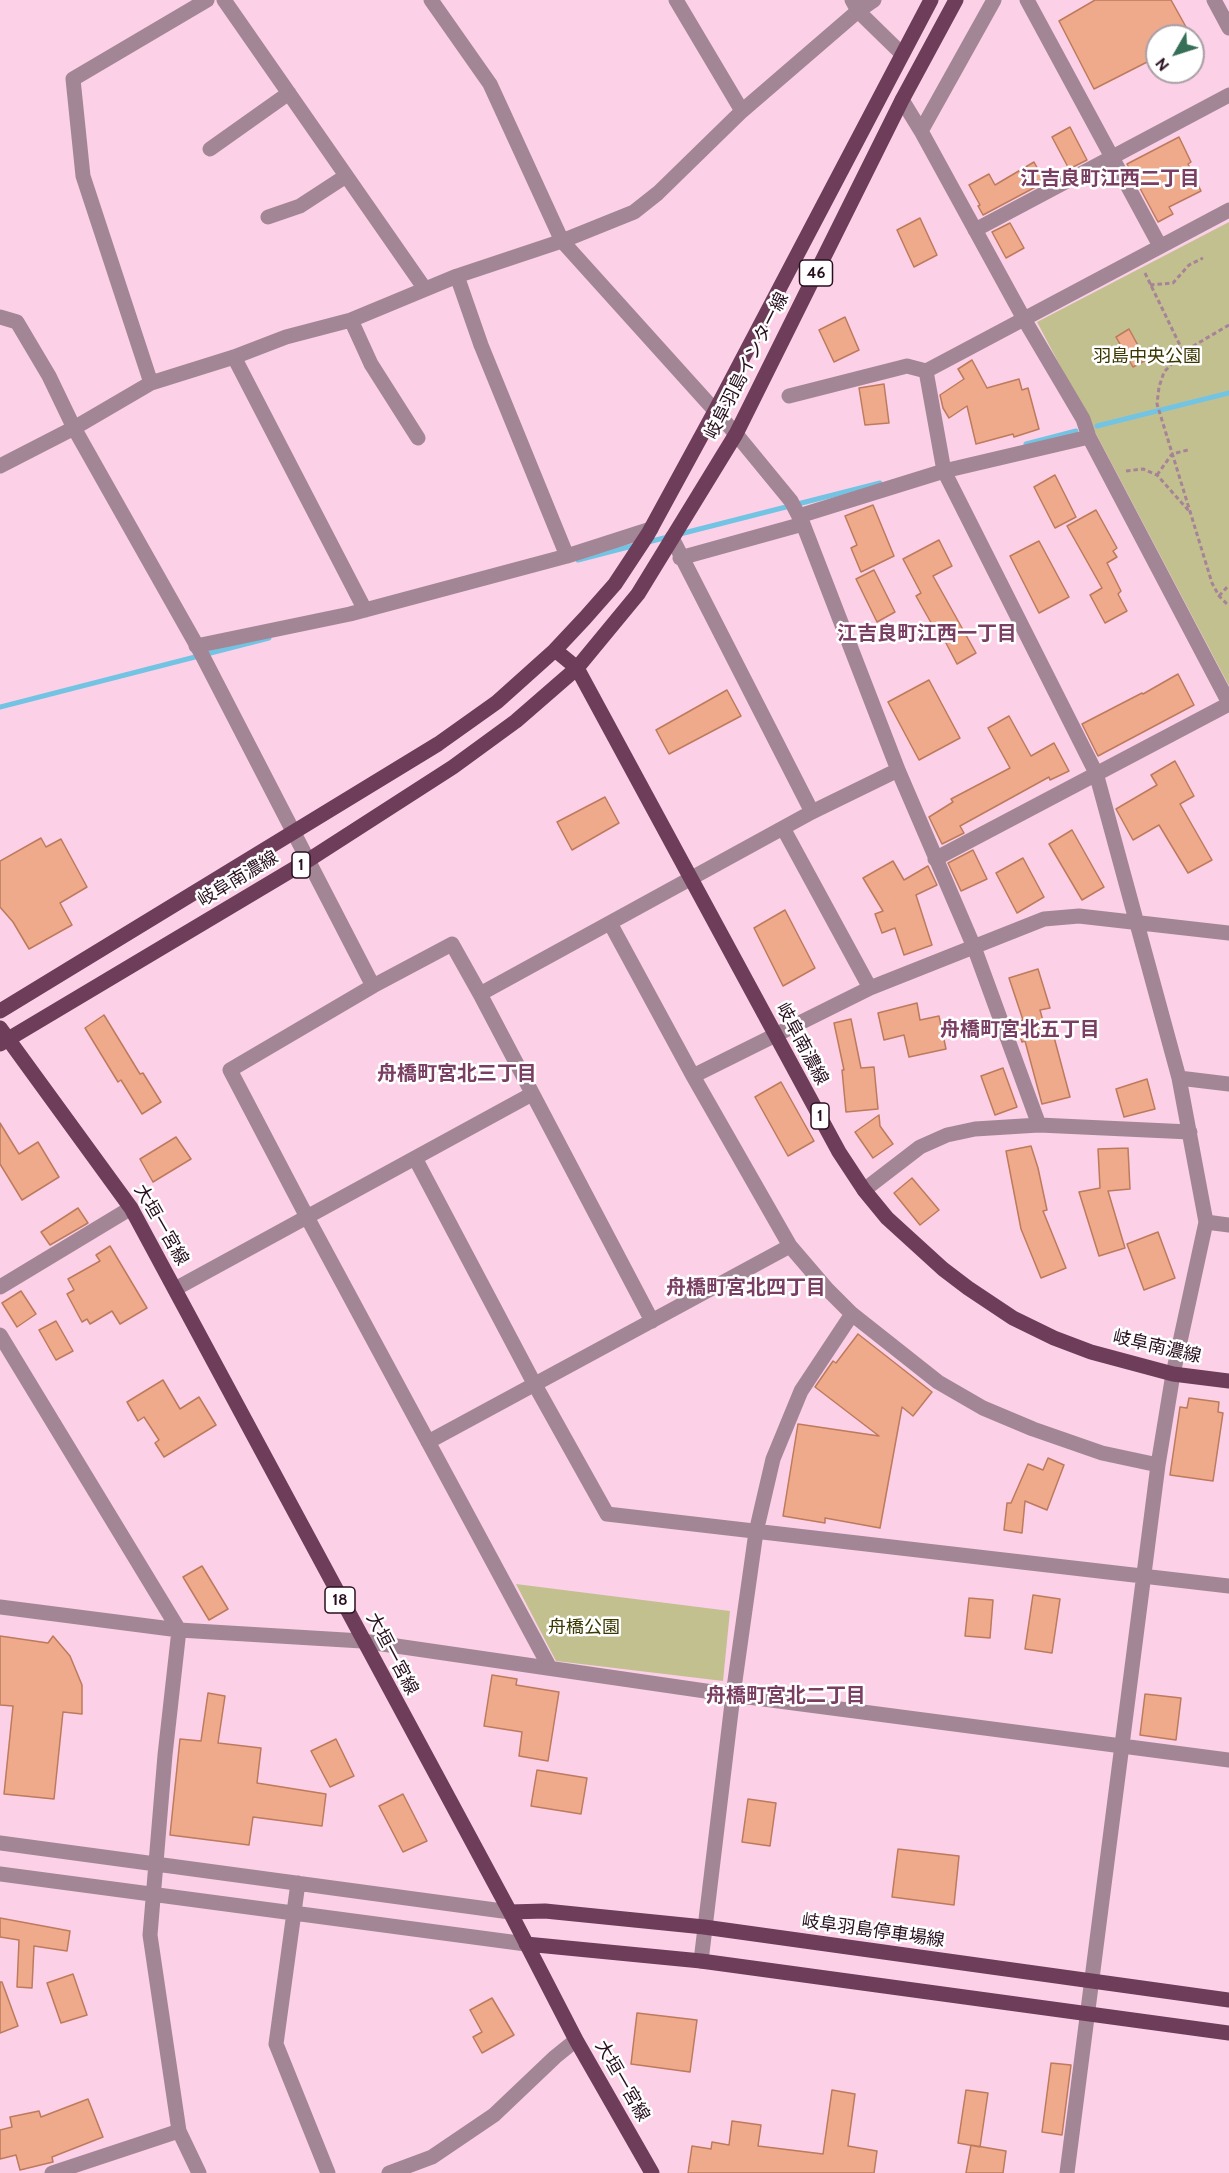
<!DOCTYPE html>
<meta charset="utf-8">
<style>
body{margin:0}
#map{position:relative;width:1229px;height:2173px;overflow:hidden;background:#fcd1e8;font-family:Cabin,sans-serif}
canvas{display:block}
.north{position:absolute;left:1145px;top:24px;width:60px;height:60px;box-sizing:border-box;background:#fff;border:2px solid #a99fa5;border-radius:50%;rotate:231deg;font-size:16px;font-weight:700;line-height:24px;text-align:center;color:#280f1e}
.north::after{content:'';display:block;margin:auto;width:21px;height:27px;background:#356f57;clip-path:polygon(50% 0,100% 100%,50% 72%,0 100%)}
</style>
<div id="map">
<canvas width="1229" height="2173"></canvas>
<div class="north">N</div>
</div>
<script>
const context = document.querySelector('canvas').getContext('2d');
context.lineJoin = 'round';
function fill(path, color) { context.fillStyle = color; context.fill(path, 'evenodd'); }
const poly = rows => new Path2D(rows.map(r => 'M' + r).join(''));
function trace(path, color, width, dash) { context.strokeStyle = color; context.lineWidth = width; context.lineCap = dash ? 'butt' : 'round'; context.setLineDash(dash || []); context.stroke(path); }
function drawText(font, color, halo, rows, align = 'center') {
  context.font = font + ' Cabin,"Noto Sans JP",sans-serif'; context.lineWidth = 5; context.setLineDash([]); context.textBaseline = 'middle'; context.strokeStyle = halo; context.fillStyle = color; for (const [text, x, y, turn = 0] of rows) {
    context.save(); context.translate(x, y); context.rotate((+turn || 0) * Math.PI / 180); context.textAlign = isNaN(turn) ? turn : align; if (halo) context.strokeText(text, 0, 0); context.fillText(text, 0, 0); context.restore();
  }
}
const green = poly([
 [1229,222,1229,686,1037,322],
 [516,1584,730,1611,723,1681,556,1661]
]);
const stream = poly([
 [1097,426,1229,393],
 [1026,444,1076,431],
 [680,534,880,483],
 [648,542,668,537],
 [578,560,636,545],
 [0,707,269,638]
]);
const building = poly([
 [1095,0,1171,0,1191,36,1157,36,1157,57,1094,89,1059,21,1095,0],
 [1070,127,1087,160,1069,169,1052,137,1070,127],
 [1179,137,1191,162,1188,164,1201,191,1169,207,1173,214,1158,222,1127,164,1179,137],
 [1034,162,1045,182,983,215,978,206,980,205,969,185,989,174,995,185,1034,162],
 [920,218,937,255,914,267,897,230,920,218],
 [1010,223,1024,248,1006,258,992,232,1010,223],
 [845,317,859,350,834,362,819,330,845,317],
 [1129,329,1146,360,1133,367,1116,337,1129,329],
 [972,360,987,388,1019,379,1022,390,1028,388,1039,429,1014,437,1013,434,976,444,967,406,949,418,943,408,940,395,964,379,958,369,972,360],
 [884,384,889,423,865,425,859,388,884,384],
 [1055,475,1076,517,1055,528,1034,487,1055,475],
 [873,505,894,556,861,572,851,548,857,545,845,516,873,505],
 [1096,510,1117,548,1113,551,1117,557,1107,563,1121,591,1118,594,1127,611,1105,623,1090,595,1102,588,1067,526,1096,510],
 [939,540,952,566,933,576,976,653,957,664,937,626,934,628,916,596,921,593,903,559,939,540],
 [1039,541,1069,597,1039,613,1010,556,1039,541],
 [874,570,895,612,877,622,856,579,874,570],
 [1178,674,1194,705,1098,756,1082,724,1142,693,1143,694,1178,674],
 [929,680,960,738,919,760,888,702,929,680],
 [727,690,741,716,669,754,656,730,727,690],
 [1009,716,1031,756,1054,743,1069,771,1050,780,1049,777,960,826,964,833,942,844,929,817,953,802,951,799,1010,768,988,728,1009,716],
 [1175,761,1194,796,1180,804,1212,860,1188,873,1159,825,1133,840,1116,809,1157,785,1151,775,1175,761],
 [605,797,619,823,572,850,557,822,605,797],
 [1072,830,1104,887,1082,900,1049,844,1072,830],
 [41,838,46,847,61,839,87,887,60,903,72,925,29,949,13,922,0,907,0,861,41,838],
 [973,850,987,879,961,891,948,863,973,850],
 [1023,858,1044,897,1017,913,996,873,1023,858],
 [893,861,904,880,928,866,937,885,916,895,932,945,904,955,895,928,882,933,875,914,883,911,863,878,893,861],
 [785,910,815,968,783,986,754,928,785,910],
 [1038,969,1050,1008,1040,1010,1048,1039,1054,1037,1070,1097,1042,1104,1025,1041,1022,1042,1016,1022,1023,1020,1009,978,1038,969],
 [917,1003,920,1020,939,1016,946,1049,909,1057,904,1035,884,1040,878,1013,917,1003],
 [104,1015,140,1074,143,1073,161,1102,142,1114,121,1080,118,1082,85,1028,104,1015],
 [851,1019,861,1068,874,1067,878,1109,846,1112,842,1070,844,1070,834,1023,851,1019],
 [1003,1068,1017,1107,995,1115,981,1076,1003,1068],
 [1147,1079,1155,1109,1124,1117,1116,1089,1147,1079],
 [781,1082,814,1141,788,1156,755,1097,781,1082],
 [879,1115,880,1126,893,1144,873,1158,855,1132,879,1115],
 [0,1123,19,1154,38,1142,59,1177,22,1200,0,1164,0,1123],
 [176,1137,191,1159,153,1182,140,1159,176,1137],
 [1031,1146,1038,1168,1047,1210,1043,1211,1066,1268,1041,1278,1021,1229,1006,1151,1031,1146],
 [1128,1148,1130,1189,1108,1191,1125,1248,1099,1256,1079,1192,1100,1188,1098,1149,1128,1148],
 [912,1178,939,1210,920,1225,894,1193,912,1178],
 [78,1208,88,1223,50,1245,41,1232,78,1208],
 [1158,1232,1175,1278,1144,1290,1127,1244,1158,1232],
 [110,1246,147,1308,120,1324,112,1311,90,1324,87,1319,82,1322,67,1294,74,1290,68,1279,100,1261,96,1255,110,1246],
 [21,1291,36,1314,17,1327,2,1303,21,1291],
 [56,1321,73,1351,56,1360,39,1330,56,1321],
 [858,1334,932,1392,913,1416,902,1407,880,1528,825,1518,825,1523,783,1516,798,1424,879,1436,815,1387,833,1361,836,1363,858,1334],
 [163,1380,180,1409,199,1397,216,1425,164,1457,155,1443,159,1440,144,1417,138,1421,127,1402,163,1380],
 [1189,1398,1219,1402,1218,1412,1223,1413,1213,1481,1170,1475,1180,1407,1187,1408,1189,1398],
 [1048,1458,1064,1465,1047,1510,1025,1501,1022,1533,1004,1530,1007,1503,1011,1503,1028,1464,1043,1470,1048,1458],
 [202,1566,228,1609,209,1620,183,1577,202,1566],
 [1033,1595,1060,1599,1052,1653,1025,1649,1033,1595],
 [969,1598,993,1600,990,1638,965,1636,969,1598],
 [0,1636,48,1643,53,1636,70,1656,82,1685,82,1714,63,1712,54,1799,4,1794,13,1706,0,1705,0,1636],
 [492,1675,517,1679,516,1685,559,1692,548,1761,519,1756,522,1732,484,1726,492,1675],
 [208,1693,225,1696,218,1743,261,1748,257,1783,326,1794,322,1826,253,1817,249,1845,170,1835,180,1739,201,1741,208,1693],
 [1145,1694,1181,1698,1176,1740,1140,1735,1145,1694],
 [336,1739,354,1776,330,1787,311,1751,336,1739],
 [537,1770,587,1778,581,1814,531,1806,537,1770],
 [403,1794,427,1841,403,1852,379,1806,403,1794],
 [748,1799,776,1803,770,1846,742,1842,748,1799],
 [898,1849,959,1856,954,1905,892,1897,898,1849],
 [0,1918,70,1931,67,1951,34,1946,32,1988,17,1987,19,1940,0,1937,0,1918],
 [73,1974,87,2015,61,2023,47,1983,73,1974],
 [0,1982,2,1982,18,2026,0,2033,0,1982],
 [492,1998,514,2035,482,2053,473,2037,482,2032,470,2010,492,1998],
 [637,2013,697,2020,690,2072,631,2064,637,2013],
 [1051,2063,1071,2065,1062,2135,1042,2132,1051,2063],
 [832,2090,855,2094,848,2146,877,2151,874,2173,688,2173,692,2146,711,2149,712,2142,729,2145,732,2121,761,2125,758,2146,823,2154,832,2090],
 [966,2090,988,2093,980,2147,958,2143,966,2090],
 [88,2099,103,2137,52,2157,53,2162,20,2170,16,2155,0,2159,0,2130,12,2127,10,2117,39,2111,41,2117,88,2099],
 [971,2145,1006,2151,1003,2173,966,2173,971,2145]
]);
const path = poly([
 [1145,273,1190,366],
 [1150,285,1173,283,1189,265,1203,258],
 [1229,325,1183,352,1164,372,1159,387,1157,404,1212,583,1219,596,1229,606],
 [1126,471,1143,469,1157,475,1189,511],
 [1157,475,1172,454,1188,450],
 [1219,596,1229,585]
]);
const minor = poly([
 [224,0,425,289],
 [431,0,490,84,562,241,736,434,791,501,803,524,898,770,974,947,1039,1125],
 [676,0,742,111],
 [852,0,858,11,902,54],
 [1027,0,1160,246],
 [1214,0,1229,28],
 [902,100,921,131,1024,319,1083,419,1089,437,1229,703],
 [921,131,994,0],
 [210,149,289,93],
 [268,217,300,206,346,176],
 [975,230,1229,95],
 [457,276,481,345,567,556],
 [0,317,17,322,49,376,74,428,201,653,373,986],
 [351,320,371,364,418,438],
 [234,357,365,610],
 [926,371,944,471,1096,773,1179,1078,1206,1222,1173,1374,1158,1465,1067,2173],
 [151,383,83,176,73,79,207,0],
 [789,396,907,366,926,371,1229,210],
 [0,466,74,428,151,383,234,357,286,337,351,320,457,276,562,241,634,212,658,193,742,111,858,11,874,0],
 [799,516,944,471,1089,437],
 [672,538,812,812],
 [680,558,803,524],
 [196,646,350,614,567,556,651,529],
 [783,828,870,988],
 [935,859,1229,704],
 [610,923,693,1076,790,1246,826,1288,852,1314,938,1382,983,1408,1033,1429,1102,1453,1158,1465],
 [480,994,812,812,898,770],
 [693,1076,870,988,1044,919,1079,916,1229,933],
 [1179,1078,1229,1084],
 [415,1158,535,1385,607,1514,1229,1586],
 [864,1190,920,1147,947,1135,975,1129,1039,1125,1190,1132],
 [1206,1222,1229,1225],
 [0,1287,131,1208],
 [175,1289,532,1094],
 [0,1335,179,1630,165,1755,150,1935,179,2131,199,2173],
 [428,1442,790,1246],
 [0,1607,179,1630,362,1641,733,1695,1229,1760],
 [550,1668,307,1217,230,1070,373,986,452,944,480,994,652,1321],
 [0,1843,510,1912],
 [0,1874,526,1944],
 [298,1883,276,2044,328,2173],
 [701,1961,733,1695,756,1532,773,1459,801,1391,852,1314],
 [52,2173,179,2131],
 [389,2173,432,2157,494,2115,555,2057,576,2040]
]);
const major = poly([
 [555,650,577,668,839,1152,864,1190,887,1218,943,1269,968,1288,1013,1318,1054,1338,1091,1352,1173,1374,1229,1381],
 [0,1011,438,744,497,702,555,650,585,618,615,584,648,534,715,411,931,0],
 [0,1028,131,1208,510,1912,576,2040,652,2173],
 [0,1044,307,861,453,767,516,721,577,668,638,594,736,434,902,100,956,0],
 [510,1912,545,1911,704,1927,1229,2000],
 [526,1944,701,1961,1229,2033]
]);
const shields = [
 [816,273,33],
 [301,865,18],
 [820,1116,18],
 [340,1600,30]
];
const shieldNames = [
 ["46",816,273],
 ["1",301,865],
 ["1",820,1116],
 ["18",340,1600]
];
const parkNames = [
 ["羽島中央公園",1147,357],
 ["舟橋公園",584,1628]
];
const streetNames = [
 ["岐阜羽島インター線",747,366,-63],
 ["岐阜南濃線",238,879,-31],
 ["岐阜南濃線",802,1044,62],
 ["大垣一宮線",161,1225,60],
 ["岐阜南濃線",1157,1347,13],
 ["大垣一宮線",392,1654,62],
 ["岐阜羽島停車場線",873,1931,8],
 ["大垣一宮線",622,2081,60]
];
const neighbourhoodNames = [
 ["江吉良町江西二丁目",1110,179],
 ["江吉良町江西一丁目",927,634],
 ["舟橋町宮北五丁目",1020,1030],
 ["舟橋町宮北三丁目",457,1074],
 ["舟橋町宮北四丁目",746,1288],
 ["舟橋町宮北二丁目",786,1696]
];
fill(green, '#c3c090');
trace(stream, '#73c4e3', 5);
fill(building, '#efaa8c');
trace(building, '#bd7a5c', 1.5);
trace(path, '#a78397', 3, [4.5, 3]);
trace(minor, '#a38696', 15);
trace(major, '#6d3d59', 15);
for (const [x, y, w] of shields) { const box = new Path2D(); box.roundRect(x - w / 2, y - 13, w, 26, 4.5); context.fillStyle = '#fff'; context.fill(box); trace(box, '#280f1e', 1.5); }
drawText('bold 16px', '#280f1e', null, shieldNames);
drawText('18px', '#3b3700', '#fff', parkNames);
drawText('18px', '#280f1e', '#fff', streetNames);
drawText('bold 20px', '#793e61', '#fff', neighbourhoodNames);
</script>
